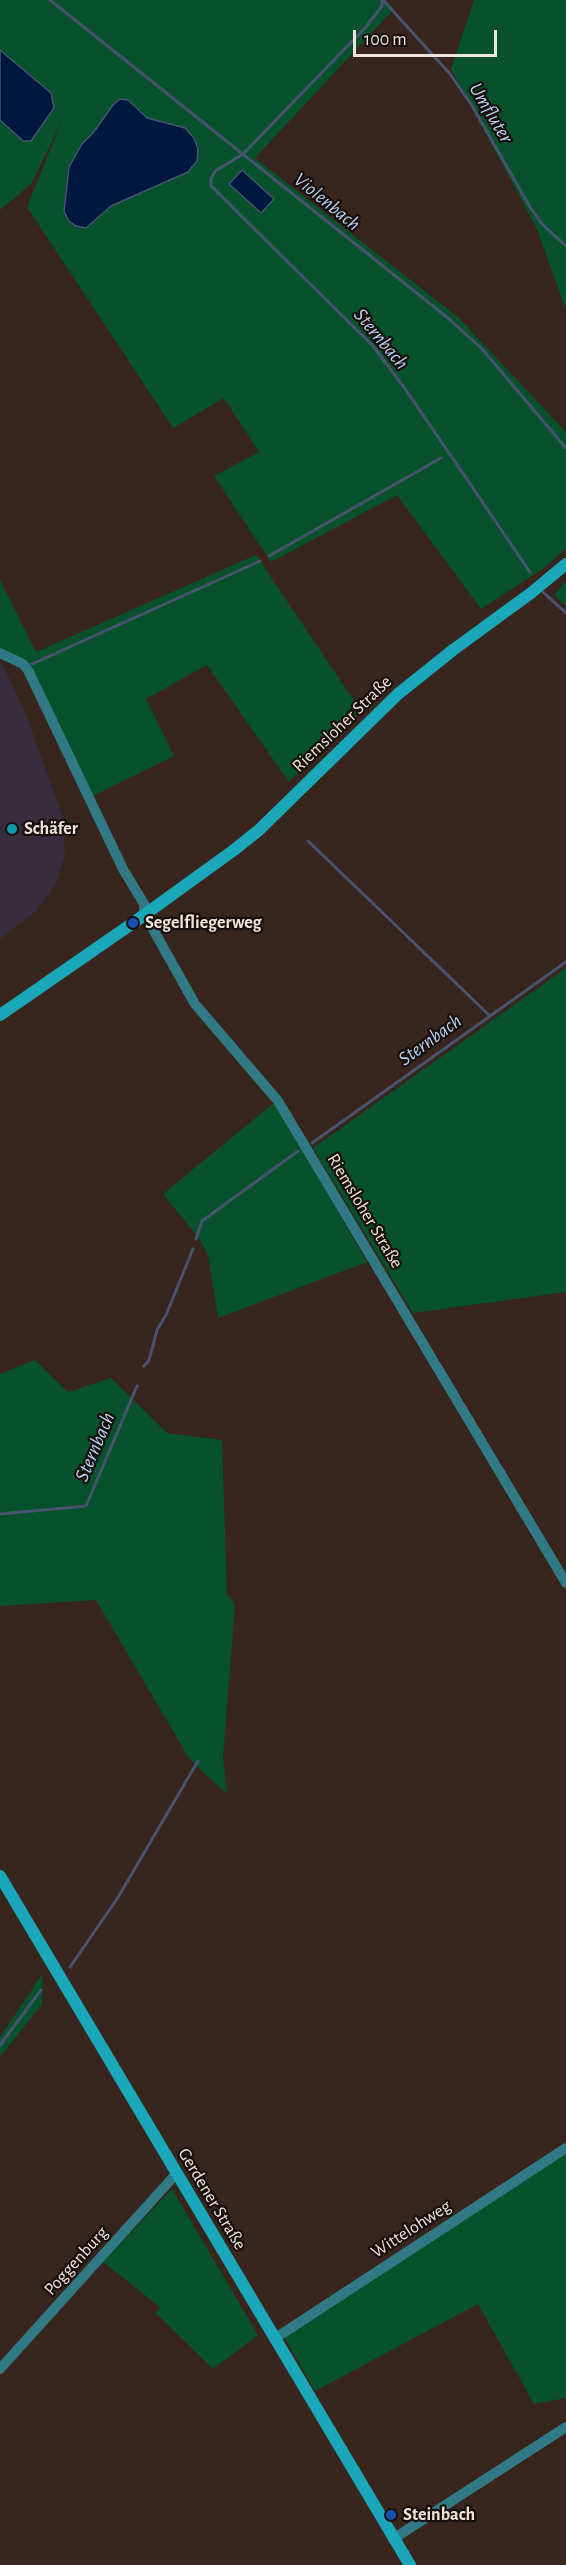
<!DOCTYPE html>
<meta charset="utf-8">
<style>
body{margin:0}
#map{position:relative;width:566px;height:2565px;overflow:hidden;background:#37251e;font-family:"Alegreya Sans",sans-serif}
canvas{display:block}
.scale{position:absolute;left:353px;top:30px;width:144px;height:27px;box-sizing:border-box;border:3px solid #efe3df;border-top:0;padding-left:8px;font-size:18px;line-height:21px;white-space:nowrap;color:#efe3df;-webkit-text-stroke:4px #18100d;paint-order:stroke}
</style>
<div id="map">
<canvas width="566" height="2565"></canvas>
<div class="scale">100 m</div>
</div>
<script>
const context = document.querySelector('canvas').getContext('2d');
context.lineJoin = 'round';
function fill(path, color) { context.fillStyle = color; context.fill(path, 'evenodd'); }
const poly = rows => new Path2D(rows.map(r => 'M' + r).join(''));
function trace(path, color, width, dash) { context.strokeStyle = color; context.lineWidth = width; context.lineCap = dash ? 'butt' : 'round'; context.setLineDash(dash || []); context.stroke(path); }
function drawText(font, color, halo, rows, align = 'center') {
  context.font = font + ' "Alegreya Sans",sans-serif'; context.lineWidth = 4.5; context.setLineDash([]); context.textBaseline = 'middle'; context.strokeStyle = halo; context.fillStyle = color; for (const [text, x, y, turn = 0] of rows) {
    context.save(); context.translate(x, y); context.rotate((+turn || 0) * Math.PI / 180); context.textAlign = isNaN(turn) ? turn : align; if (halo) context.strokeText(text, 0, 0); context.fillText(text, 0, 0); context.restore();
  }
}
const industrial = poly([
 [0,663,3,665,27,717,63,818,65,854,56,884,35,912,0,939]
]);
const green = poly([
 [0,0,385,0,394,9,255,158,459,318,566,432,566,548,544,568,481,609,397,495,271,562,214,476,259,452,224,398,173,428,27,207,62,121,31,184,0,210,0,120,23,140,51,93,0,50],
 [120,99,128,100,147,118,184,128,181,175,111,206,103,213,64,203,69,167,82,144,93,133,113,105],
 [474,0,566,0,566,310,537,229,451,69],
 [256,555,361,711,289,782,207,665,146,699,174,756,93,796,27,661,0,647,0,580,36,652],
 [566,581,566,606,554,595],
 [566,968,566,1292,413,1313,313,1148],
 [275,1102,367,1262,218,1318,208,1255,199,1238,163,1194],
 [35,1360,68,1392,111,1378,167,1433,222,1440,227,1594,235,1605,223,1758,227,1794,190,1760,96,1600,0,1606,0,1374],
 [43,1973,42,2004,0,2057,0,2037],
 [566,2154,566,2398,534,2404,478,2304,315,2391,282,2333],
 [172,2189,258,2335,213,2369,156,2313,160,2307,103,2262]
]);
const water = poly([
 [0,50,51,93,54,108,31,141,23,141,0,120,0,50],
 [120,99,128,100,147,118,185,128,194,138,198,149,197,161,188,172,111,206,86,228,76,226,69,221,64,212,69,167,82,144,93,133,113,105,120,99],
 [242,170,274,199,261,213,229,184,242,170]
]);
const stream = poly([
 [50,0,448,318,482,349,566,448],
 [382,0,382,6,365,28,243,154,215,171,211,179,211,186,373,346,406,390,530,572],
 [383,0,450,74,471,104,530,207,542,224,566,246],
 [269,556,441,458],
 [543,592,566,613],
 [32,664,260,561],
 [308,841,490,1016],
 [312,1143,566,962],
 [196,1239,202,1221,298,1151],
 [144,1366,149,1360,157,1330,166,1315,193,1249],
 [0,1514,86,1506,137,1386],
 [70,1967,117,1899,198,1761],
 [0,2045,41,1990]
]);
const minor = poly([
 [0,653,23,664,28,670,123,869,144,904,145,915,195,1004,278,1101,566,1583],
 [274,2339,566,2148],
 [0,2369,176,2174],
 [393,2539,566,2427]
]);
const secondary = poly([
 [0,1015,133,923,234,850,259,830,398,694,453,650,531,593,566,564],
 [0,1876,410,2565]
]);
const markers = [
 [12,829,6,"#0f9aa8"],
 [133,923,6,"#1a4fb4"],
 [391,2515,6,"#1a4fb4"]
];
const streetNames = [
 ["Riemsloher Straße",342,724,-44],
 ["Riemsloher Straße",365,1211,59],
 ["Gerdener Straße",212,2199,59],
 ["Wittelohweg",411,2229,-33],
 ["Poggenburg",76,2261,-48]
];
const poiNames = [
 ["Schäfer",24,829],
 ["Segelfliegerweg",145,923],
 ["Steinbach",403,2515]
];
const waterNames = [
 ["Umfluter",491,113,59],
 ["Violenbach",327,202,39],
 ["Sternbach",381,339,50],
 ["Sternbach",430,1040,-36],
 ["Sternbach",95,1447,-67]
];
fill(industrial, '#362d3d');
fill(green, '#07512d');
fill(water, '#00173f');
trace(water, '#48546f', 1.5);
trace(stream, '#48546f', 3);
trace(minor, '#317a85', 10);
trace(secondary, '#1aa7b9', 12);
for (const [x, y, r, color] of markers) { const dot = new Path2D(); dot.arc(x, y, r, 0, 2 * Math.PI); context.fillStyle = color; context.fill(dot); trace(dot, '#18100d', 2); }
drawText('18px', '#efe3df', '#18100d', streetNames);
drawText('bold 18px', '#efe3df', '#18100d', poiNames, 'left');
drawText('italic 20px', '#b8d0f1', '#18100d', waterNames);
</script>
